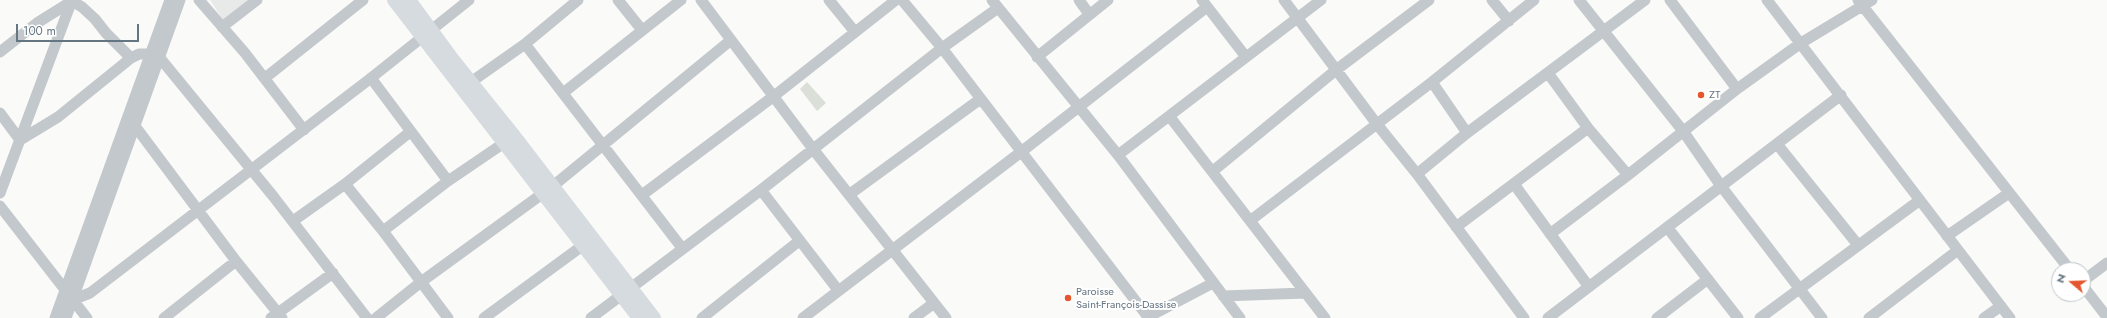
<!DOCTYPE html>
<meta charset="utf-8">
<style>
body{margin:0}
#map{position:relative;width:2107px;height:318px;overflow:hidden;background:#fafaf8;font-family:Jost,sans-serif}
canvas{display:block}
.north{position:absolute;left:2051px;top:262px;width:40px;height:40px;box-sizing:border-box;background:#fff;border:1px solid #c1c8cd;border-radius:50%;rotate:289deg;font-size:11px;font-weight:700;line-height:16px;text-align:center;color:#657683}
.north::after{content:'';display:block;margin:auto;width:14px;height:18px;background:#e4572e;clip-path:polygon(50% 0,100% 100%,50% 72%,0 100%)}
.scale{position:absolute;left:16px;top:24px;width:123px;height:18px;box-sizing:border-box;border:2px solid #657683;border-top:0;padding-left:5px;font-size:12px;line-height:14px;white-space:nowrap;color:#657683;-webkit-text-stroke:3px #fff;paint-order:stroke}
</style>
<div id="map">
<canvas width="2107" height="318"></canvas>
<div class="north">N</div>
<div class="scale">100 m</div>
</div>
<script>
const context = document.querySelector('canvas').getContext('2d');
context.lineJoin = 'round';
function fill(path, color) { context.fillStyle = color; context.fill(path, 'evenodd'); }
const poly = rows => new Path2D(rows.map(r => 'M' + r).join(''));
function trace(path, color, width, dash) { context.strokeStyle = color; context.lineWidth = width; context.lineCap = dash ? 'butt' : 'round'; context.setLineDash(dash || []); context.stroke(path); }
function drawText(font, color, halo, rows, align = 'center') {
  context.font = font + ' Jost,sans-serif'; context.lineWidth = 4; context.setLineDash([]); context.textBaseline = 'middle'; context.strokeStyle = halo; context.fillStyle = color; for (const [text, x, y, turn = 0] of rows) {
    context.save(); context.translate(x, y); context.rotate((+turn || 0) * Math.PI / 180); context.textAlign = isNaN(turn) ? turn : align; if (halo) context.strokeText(text, 0, 0); context.fillText(text, 0, 0); context.restore();
  }
}
const built = poly([
 [210,0,251,0,224,21]
]);
const green = poly([
 [807,82,826,103,817,111,800,89]
]);
const minor = poly([
 [199,0,245,53,304,130],
 [618,0,642,30],
 [701,0,813,149,946,318],
 [829,0,855,32],
 [902,0,942,48,1148,317,1213,283],
 [992,0,1118,155,1240,318],
 [1079,0,1089,14],
 [1202,0,1246,57],
 [1284,0,1376,123,1417,174,1524,318],
 [1492,0,1509,21],
 [1579,0,1683,131,1721,186,1822,318],
 [1670,0,1737,89],
 [1767,0,2010,318],
 [1858,0,2070,270],
 [222,27,257,0],
 [525,44,682,248],
 [0,52,37,23,72,1,82,7,95,19,106,33,131,58],
 [1037,57,1108,0],
 [1548,73,1588,128,1628,175],
 [265,78,363,0],
 [371,78,448,181],
 [471,82,525,44,578,0],
 [1432,82,1467,133],
 [563,93,681,0],
 [0,113,20,140,58,117,131,58,139,54,150,54,160,58,273,196,367,318],
 [1170,117,1325,318],
 [135,126,236,261,282,318],
 [1777,144,1858,245],
 [1118,155,1321,0],
 [1213,171,1336,70,1429,0],
 [1417,174,1467,133,1645,0],
 [345,184,383,231,448,318],
 [1514,184,1589,287],
 [553,186,731,40],
 [761,190,838,290],
 [0,193,72,0],
 [850,194,979,100],
 [642,195,774,96,896,0],
 [0,206,87,318],
 [1251,220,1432,82,1534,0],
 [293,221,345,184,410,132],
 [1456,227,1588,128],
 [1667,227,1738,318],
 [383,231,448,181,504,143],
 [1550,234,1628,175,1737,89,1801,43,1872,0],
 [1947,236,2009,193],
 [2083,281,2107,263],
 [2083,286,2107,317],
 [1223,296,1305,293],
 [72,300,90,293,371,78,469,0],
 [55,318,170,0],
 [66,318,180,0],
 [164,318,236,261],
 [271,318,333,273],
 [376,318,421,282,542,194],
 [484,318,582,246],
 [591,318,761,190,942,48,998,8],
 [702,318,799,241],
 [803,318,1021,152,1207,7],
 [914,318,934,303],
 [1548,318,1841,95],
 [1657,318,1708,279],
 [1760,318,1920,200],
 [1869,318,1958,250],
 [1984,318,2001,306]
]);
const major = poly([
 [394,0,639,318],
 [409,0,453,60,514,136,654,318]
]);
const markers = [
 [1701,95,4,"#e4572e"],
 [1068,298,4,"#e4572e"]
];
const poiNames = [
 ["ZT",1709,95],
 ["Paroisse",1076,292],
 ["Saint-François-Dassise",1076,305]
];
fill(built, '#e8e9e9');
fill(green, '#dadfd7');
trace(minor, '#c3c8cc', 11);
trace(major, '#d6dbdf', 14);
for (const [x, y, r, color] of markers) { const dot = new Path2D(); dot.arc(x, y, r, 0, 2 * Math.PI); context.fillStyle = color; context.fill(dot); trace(dot, '#fff', 1.5); }
drawText('11px', '#657683', '#fff', poiNames, 'left');
</script>
